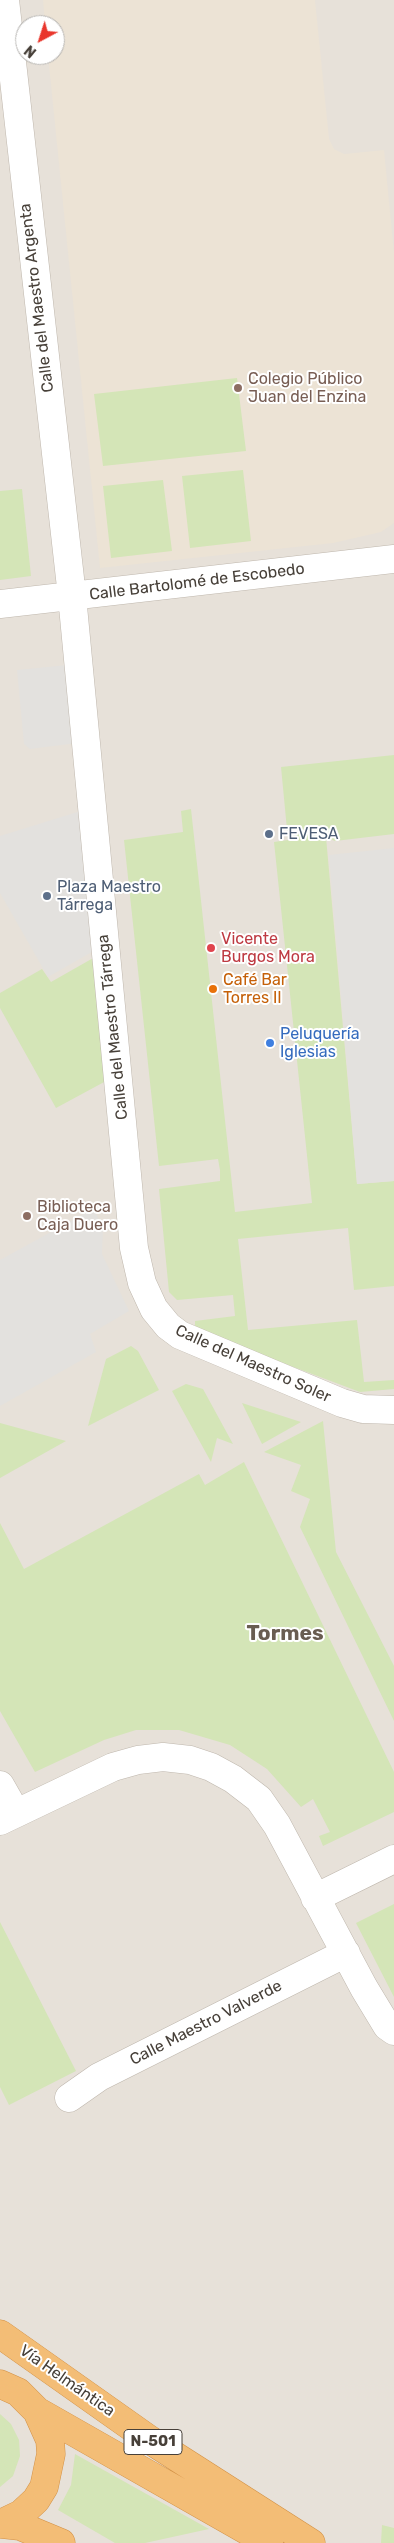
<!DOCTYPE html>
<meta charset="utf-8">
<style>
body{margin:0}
#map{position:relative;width:394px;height:2543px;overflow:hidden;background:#f4f0ea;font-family:Rubik,sans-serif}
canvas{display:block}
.north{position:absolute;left:15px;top:15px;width:50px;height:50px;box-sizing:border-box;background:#fff;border:1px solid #b5b3b0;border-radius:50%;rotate:220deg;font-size:14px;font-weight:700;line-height:20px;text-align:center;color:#474039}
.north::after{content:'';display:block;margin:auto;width:18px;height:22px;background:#e9362c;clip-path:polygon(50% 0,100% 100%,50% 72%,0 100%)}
</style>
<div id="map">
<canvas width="394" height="2543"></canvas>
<div class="north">N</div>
</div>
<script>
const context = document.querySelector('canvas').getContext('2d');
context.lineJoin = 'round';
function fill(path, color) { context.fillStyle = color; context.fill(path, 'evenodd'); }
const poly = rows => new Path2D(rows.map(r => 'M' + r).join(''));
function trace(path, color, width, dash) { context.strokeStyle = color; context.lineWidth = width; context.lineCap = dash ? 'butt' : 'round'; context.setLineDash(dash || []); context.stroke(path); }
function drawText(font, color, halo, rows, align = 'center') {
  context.font = font + ' Rubik,sans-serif'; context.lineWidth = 4; context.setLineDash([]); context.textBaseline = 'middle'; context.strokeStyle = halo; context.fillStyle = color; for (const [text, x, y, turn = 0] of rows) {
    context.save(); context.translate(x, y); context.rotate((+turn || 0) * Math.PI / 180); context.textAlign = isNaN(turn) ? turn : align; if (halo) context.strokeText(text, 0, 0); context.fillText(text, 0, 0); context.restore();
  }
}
const residential = poly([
 [0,0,394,0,394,2543,0,2543],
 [25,25,55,25,55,55,25,55]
]);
const education = poly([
 [43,0,315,0,329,139,334,149,344,154,384,150,394,253,394,523,381,532,333,543,100,568,48,55,55,55,55,25,45,25]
]);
const green = poly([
 [237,378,246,451,103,466,94,394],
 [243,470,251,541,190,548,182,476],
 [163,480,172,551,111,558,103,486],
 [22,489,31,576,0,580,0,491],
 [394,755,394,834,335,841,326,837,357,1184,394,1181,394,1286,354,1290,348,1228,238,1239,248,1330,357,1320,364,1382,394,1380,394,1389,360,1392,195,1330,195,1321,235,1316,233,1295,177,1300,169,1292,159,1189,220,1181,220,1170,218,1159,159,1166,124,840,183,832,181,811,191,809,235,1212,312,1203,274,842,288,840,281,767],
 [95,957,106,1081,56,1108,0,1008,0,993,42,969,51,982],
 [131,1346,138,1351,159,1390,88,1426,106,1359],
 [186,1384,203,1389,233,1444,217,1438,211,1462,172,1391],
 [242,1403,301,1422,262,1444],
 [323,1421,336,1552,394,1666,394,1721,300,1527,310,1499,291,1491,301,1465,264,1452],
 [0,1423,66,1441,0,1478],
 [244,1462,394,1772,394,1812,323,1846,319,1836,330,1832,313,1799,301,1807,267,1769,230,1745,179,1730,136,1730,104,1740,35,1772,0,1711,0,1523,24,1569,199,1474,205,1485],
 [394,1904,394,1997,356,1923],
 [0,1922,76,2071,9,2105,0,2087],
 [0,2414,11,2424,19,2440,20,2456,13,2476,0,2487],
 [75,2454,209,2529,145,2543,115,2543,58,2510,71,2485],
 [382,2525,394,2528,394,2543,381,2543]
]);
const parking = poly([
 [68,665,77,743,30,749,24,744,17,670],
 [84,810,97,949,48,977,0,893,0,836],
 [394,848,394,1181,357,1184,329,855],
 [93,1209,103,1226,102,1254,129,1311,90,1334,96,1352,0,1406,0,1260]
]);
const street = poly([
 [5,0,72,596,134,1248,142,1283,154,1309,168,1326,180,1335,342,1403,363,1409,394,1410],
 [0,604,394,559],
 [0,1785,16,1813],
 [0,1821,113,1767,138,1760,163,1757,190,1760,211,1767,233,1779,259,1799,277,1825,364,1988,387,2026,394,2031],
 [315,1898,394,1859],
 [69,2098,99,2077,346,1953]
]);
const highway = poly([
 [0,2334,150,2440,311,2543],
 [0,2384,18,2392,37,2411,50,2440,51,2454,44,2487,36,2500,21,2514,0,2524],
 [37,2411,269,2543],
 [1,2524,20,2526,61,2543]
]);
const markers = [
 [238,388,5,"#8d6e63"],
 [269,834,5,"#5c6f8a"],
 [47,896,5,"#5c6f8a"],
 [211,948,5,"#e0444e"],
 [213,989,5,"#e8710a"],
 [270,1043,5,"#3f7fe0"],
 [27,1216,5,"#8d6e63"]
];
const shields = [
 [153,2442,58]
];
const shieldNames = [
 ["N-501",153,2442]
];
const streetNames = [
 ["Calle del Maestro Argenta",37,298,-97],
 ["Calle Bartolomé de Escobedo",197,582,-7],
 ["Calle del Maestro Tárrega",113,1027,-96],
 ["Calle del Maestro Soler",253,1364,24],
 ["Calle Maestro Valverde",206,2023,-27],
 ["Vía Helmántica",67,2381,35]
];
const educationNames = [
 ["Colegio Público",248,379],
 ["Juan del Enzina",248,397],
 ["Biblioteca",37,1207],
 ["Caja Duero",37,1225]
];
const serviceNames = [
 ["FEVESA",279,834],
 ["Plaza Maestro",57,887],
 ["Tárrega",57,905]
];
const healthNames = [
 ["Vicente",221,939],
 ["Burgos Mora",221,957]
];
const foodNames = [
 ["Café Bar",223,980],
 ["Torres II",223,998]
];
const shopNames = [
 ["Peluquería",280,1034],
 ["Iglesias",280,1052]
];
const districtNames = [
 ["Tormes",285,1634]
];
fill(residential, '#e7e1d9');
fill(education, '#ece3d5');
fill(green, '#d4e5b7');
fill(parking, '#e3e1de');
trace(street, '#bfb7ad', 29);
trace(highway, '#d29146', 29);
trace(street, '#fff', 28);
trace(highway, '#f3bd76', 28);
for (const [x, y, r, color] of markers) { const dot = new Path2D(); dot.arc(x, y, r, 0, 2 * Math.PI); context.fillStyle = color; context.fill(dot); trace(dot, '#fff', 2); }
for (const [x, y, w] of shields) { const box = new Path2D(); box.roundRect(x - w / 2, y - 12.5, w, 25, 4); context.fillStyle = '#fff'; context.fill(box); trace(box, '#474039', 1); }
drawText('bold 15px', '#474039', null, shieldNames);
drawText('16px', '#474039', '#fff', streetNames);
drawText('16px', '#785e54', '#fff', educationNames, 'left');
drawText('16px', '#4e5e75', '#fff', serviceNames, 'left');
drawText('16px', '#be3a42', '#fff', healthNames, 'left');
drawText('16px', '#c56008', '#fff', foodNames, 'left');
drawText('16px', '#366cbe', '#fff', shopNames, 'left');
drawText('bold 21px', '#695d51', '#fff', districtNames);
</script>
